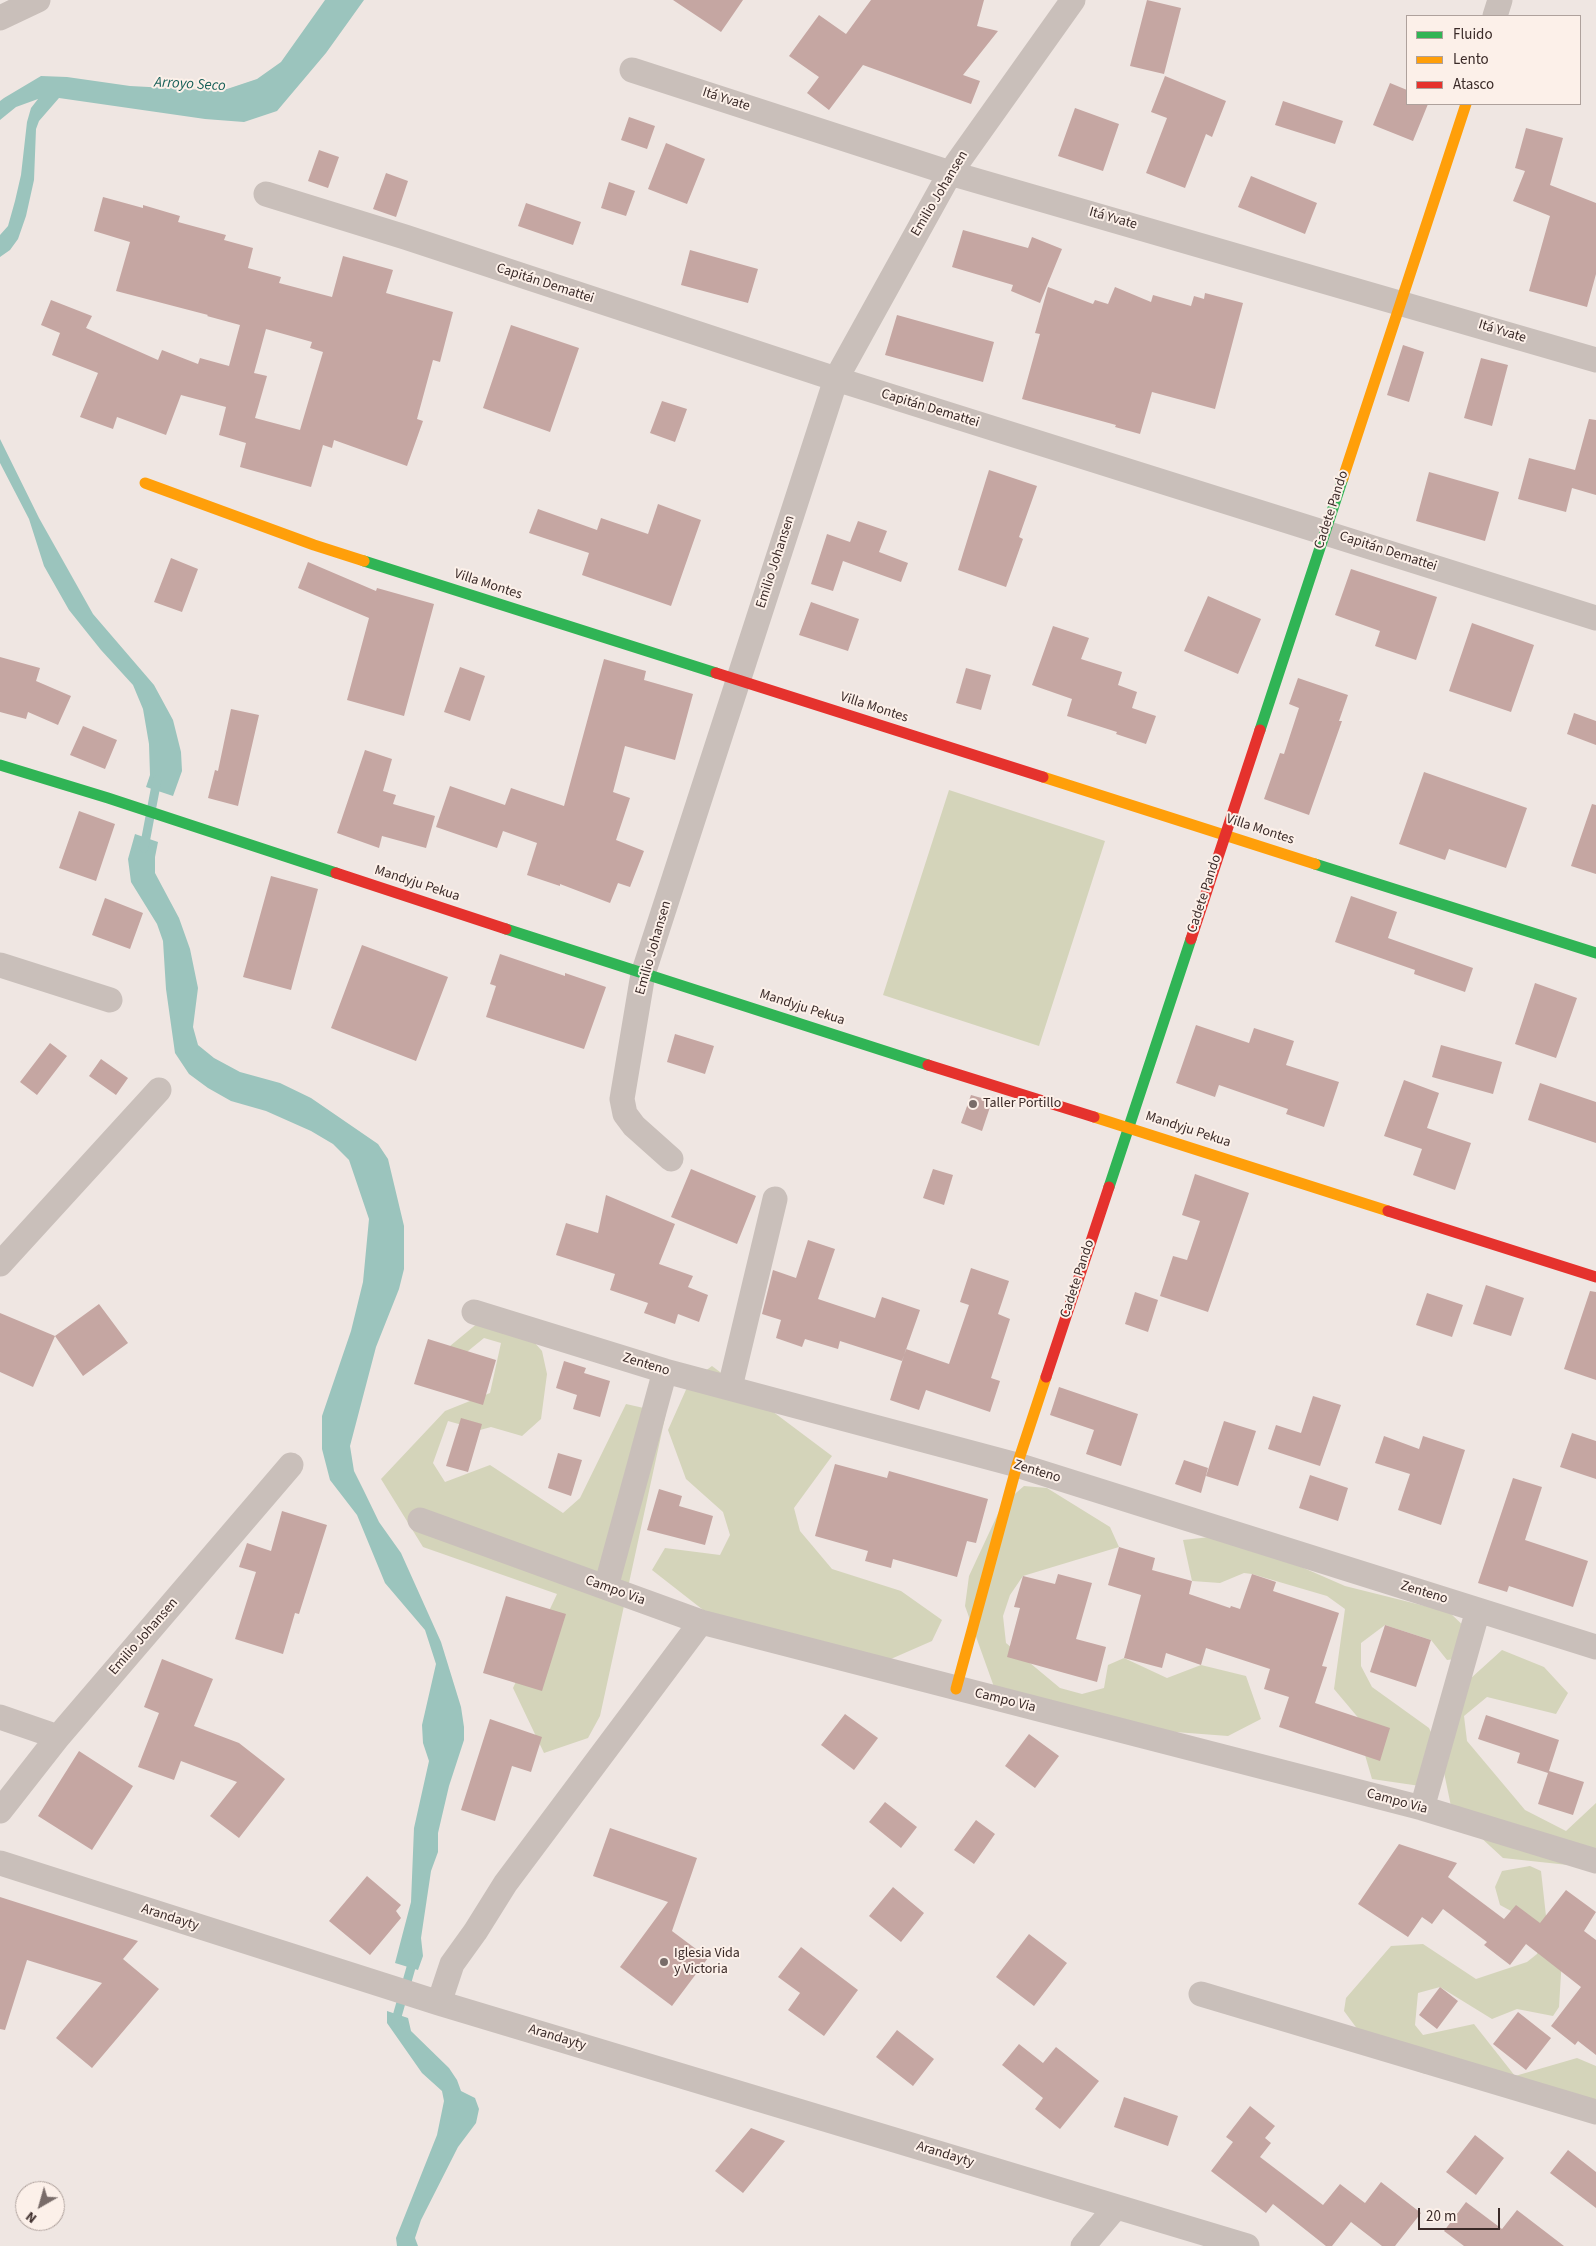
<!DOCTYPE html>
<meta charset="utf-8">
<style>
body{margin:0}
#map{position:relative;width:1596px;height:2246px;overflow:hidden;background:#efe6e2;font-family:"Source Sans 3",sans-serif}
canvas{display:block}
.legend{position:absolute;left:1406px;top:15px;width:175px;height:90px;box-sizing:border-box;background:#fcf0e9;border:1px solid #aea19c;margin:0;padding:6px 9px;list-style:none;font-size:15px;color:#3a2a28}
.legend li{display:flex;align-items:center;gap:10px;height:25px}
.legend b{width:25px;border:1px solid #aea19c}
.north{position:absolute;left:15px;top:2181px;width:50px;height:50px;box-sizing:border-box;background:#fcf0e9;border:1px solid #aea19c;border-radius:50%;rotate:218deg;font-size:14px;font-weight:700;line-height:20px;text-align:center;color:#3a2a28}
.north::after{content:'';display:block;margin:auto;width:18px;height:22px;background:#796c69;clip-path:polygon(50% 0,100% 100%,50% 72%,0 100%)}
.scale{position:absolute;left:1418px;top:2208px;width:82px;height:22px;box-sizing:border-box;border:2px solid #3a2a28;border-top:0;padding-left:6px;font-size:15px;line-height:18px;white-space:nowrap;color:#3a2a28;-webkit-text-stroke:4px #fcf0e9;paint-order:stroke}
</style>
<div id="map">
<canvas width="1596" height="2246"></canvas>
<ul class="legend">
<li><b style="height:6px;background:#30b455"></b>Fluido</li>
<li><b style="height:6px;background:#ff9f0a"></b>Lento</li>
<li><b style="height:6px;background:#e5322d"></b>Atasco</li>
</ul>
<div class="north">N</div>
<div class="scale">20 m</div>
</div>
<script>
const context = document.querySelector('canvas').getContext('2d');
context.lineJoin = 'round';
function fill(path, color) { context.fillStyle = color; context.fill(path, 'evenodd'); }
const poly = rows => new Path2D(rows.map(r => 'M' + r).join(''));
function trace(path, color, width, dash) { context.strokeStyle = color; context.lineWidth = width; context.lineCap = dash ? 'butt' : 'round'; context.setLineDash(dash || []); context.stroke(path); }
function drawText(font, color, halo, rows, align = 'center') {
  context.font = font + ' "Source Sans 3",sans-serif'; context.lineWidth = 4; context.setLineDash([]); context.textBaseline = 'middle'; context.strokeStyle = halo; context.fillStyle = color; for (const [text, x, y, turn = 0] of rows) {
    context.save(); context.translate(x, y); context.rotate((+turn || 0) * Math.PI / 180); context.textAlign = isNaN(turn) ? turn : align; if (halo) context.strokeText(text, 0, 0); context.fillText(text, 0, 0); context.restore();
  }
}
const green = poly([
 [949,790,1105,841,1039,1046,883,995],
 [490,1313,511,1316,542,1351,547,1374,541,1419,522,1436,491,1427,480,1430,448,1421,433,1463,445,1482,490,1465,563,1513,580,1498,626,1404,666,1413,600,1716,588,1738,544,1753,513,1688,557,1594,423,1547,381,1479,445,1411,490,1393,501,1343,484,1338,446,1369,450,1346],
 [712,1366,832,1456,794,1508,800,1531,832,1569,901,1591,942,1620,932,1641,884,1662,716,1620,652,1570,665,1548,720,1555,730,1535,723,1512,686,1479,668,1430,689,1383],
 [1024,1486,1047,1488,1110,1527,1119,1547,1023,1576,1010,1595,1003,1616,1006,1643,1060,1688,1082,1694,1104,1688,1108,1665,1124,1658,1167,1678,1201,1665,1246,1676,1261,1719,1228,1736,1096,1726,998,1698,965,1606,969,1576,1002,1505],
 [1228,1535,1345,1586,1449,1612,1469,1631,1472,1657,1447,1660,1431,1640,1385,1625,1361,1643,1361,1666,1372,1687,1429,1728,1440,1751,1449,1698,1502,1650,1544,1667,1568,1693,1556,1714,1487,1697,1464,1716,1467,1741,1525,1810,1566,1831,1596,1803,1596,1868,1503,1858,1452,1811,1441,1758,1427,1787,1372,1779,1365,1755,1366,1727,1334,1689,1345,1609,1327,1596,1252,1574,1244,1573,1220,1583,1192,1581,1183,1540],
 [1530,1866,1541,1871,1546,1916,1563,1941,1559,2007,1553,2016,1517,2009,1492,2019,1440,1987,1418,1993,1415,2025,1423,2035,1474,2024,1515,2076,1577,2058,1596,2066,1596,2105,1422,2073,1375,2053,1344,2011,1346,1998,1391,1946,1423,1944,1476,1979,1527,1962,1537,1954,1548,1931,1500,1905,1495,1887,1502,1871]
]);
const water = poly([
 [325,0,364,0,326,53,277,111,244,122,205,119,59,98,39,121,36,129,34,180,26,216,18,239,10,250,0,257,0,235,8,226,15,201,21,175,27,122,31,108,38,99,16,107,0,120,0,101,4,98,41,76,67,77,130,86,205,90,227,89,257,79,281,62],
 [0,439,39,518,93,614,154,685,173,720,181,752,182,771,173,796,146,787,150,775,149,744,143,709,133,685,101,650,69,610,44,566,29,519,0,463],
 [135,834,158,842,155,857,155,873,179,918,190,949,198,988,193,1027,198,1045,214,1058,240,1072,280,1083,311,1098,378,1144,388,1159,404,1226,404,1269,399,1289,376,1347,350,1446,354,1471,364,1491,379,1522,401,1553,441,1642,461,1707,464,1727,464,1740,449,1786,438,1833,438,1852,431,1871,421,1938,423,1956,418,1970,395,1963,411,1902,414,1828,429,1761,423,1743,422,1725,436,1664,425,1630,385,1583,357,1515,330,1480,322,1449,322,1416,351,1331,363,1282,369,1219,349,1160,333,1144,311,1131,266,1111,231,1101,208,1088,189,1074,175,1053,166,989,163,941,157,924,131,882,128,859],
 [387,2011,408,2018,411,2031,449,2068,457,2080,461,2091,475,2098,479,2109,476,2123,458,2147,421,2220,415,2238,418,2246,397,2246,396,2238,437,2135,444,2101,442,2091,422,2073,387,2023]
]);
const stream = poly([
 [144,848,157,780],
 [398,2023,396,2020,414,1957]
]);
const building = poly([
 [673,0,743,0,721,32],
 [871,0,984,0,977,26,998,31,963,75,980,81,971,104,863,65,829,110,807,93,819,77,789,56,819,15,846,34],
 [1147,0,1181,8,1164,74,1130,66],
 [1165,76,1226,101,1212,137,1206,134,1185,188,1146,173,1167,118,1151,112],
 [1390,83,1407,90,1407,104,1428,104,1413,141,1373,125],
 [1283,101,1343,121,1335,144,1275,125],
 [1075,108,1119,124,1103,171,1058,156],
 [629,117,655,126,647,149,621,140],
 [1526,128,1563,138,1550,185,1596,203,1596,274,1587,307,1529,291,1550,216,1513,201,1525,171,1515,168],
 [666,143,705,159,687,204,648,189],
 [319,150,339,157,328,188,308,181],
 [386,173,408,181,396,217,373,209],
 [1251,176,1317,203,1305,234,1238,207],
 [609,182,635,191,626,216,601,208],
 [103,197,143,208,143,205,180,216,178,222,226,235,224,240,253,248,248,268,281,277,279,283,332,297,343,256,393,270,386,293,453,312,440,362,433,360,417,419,423,421,407,466,334,440,332,448,323,445,311,487,240,467,246,443,219,435,226,407,181,395,166,435,117,417,113,429,80,417,98,373,52,355,60,333,41,325,51,300,92,316,86,328,158,360,162,350,198,364,200,358,229,366,240,325,207,316,208,315,116,291,130,242,94,231],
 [266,329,312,342,310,348,323,352,300,430,255,418,267,376,254,373],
 [526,203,581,222,573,245,518,226],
 [963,230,1028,248,1032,237,1062,249,1040,303,1011,291,1013,285,952,267],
 [690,250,758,269,748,303,681,285],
 [1048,287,1093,304,1095,300,1108,304,1115,287,1151,302,1153,295,1191,306,1194,296,1204,299,1205,293,1243,303,1215,409,1152,392,1140,434,1115,427,1116,425,1022,399,1040,334,1035,333],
 [897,315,994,342,983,382,885,355],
 [511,325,579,348,550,432,483,408],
 [1403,345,1424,352,1409,402,1387,395],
 [1481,358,1508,365,1492,426,1464,418],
 [662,401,687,409,675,442,650,433],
 [1589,419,1596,420,1596,495,1572,488,1566,512,1518,499,1529,458,1575,470],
 [989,470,1037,486,1019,537,1023,539,1006,587,958,570],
 [1429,472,1499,492,1485,541,1416,521],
 [658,504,701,520,671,606,582,575,589,553,529,533,538,509,597,530,601,518,648,534],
 [858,521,887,531,879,552,908,563,901,582,843,561,833,591,811,584,827,534,850,542],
 [171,558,198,569,182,612,154,602],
 [308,562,376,591,377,588,434,604,404,716,347,700,369,618,298,588],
 [1351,569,1437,597,1416,660,1375,646,1380,631,1335,615],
 [1208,596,1261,619,1238,674,1184,651],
 [811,602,859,619,848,651,799,635],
 [1472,623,1534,645,1511,712,1449,691],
 [1053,626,1089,638,1081,659,1122,672,1118,685,1137,692,1132,708,1156,716,1146,744,1116,734,1117,732,1067,716,1072,699,1032,685],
 [0,657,40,668,36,681,71,696,58,725,28,712,26,719,0,712],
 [604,659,646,671,644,680,693,694,675,760,625,746,613,792,630,798,616,840,644,851,630,887,618,883,610,903,560,884,560,886,527,875,537,843,503,831,497,848,436,827,450,786,505,805,511,788,564,806],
 [460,667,485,676,470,721,444,712],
 [966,668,991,675,981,710,956,703],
 [1298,678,1348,695,1339,721,1342,721,1309,815,1264,799,1280,753,1284,754,1299,708,1289,704],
 [231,709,259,715,238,806,208,798,215,770,218,771],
 [1574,713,1596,721,1596,745,1567,734],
 [83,726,117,740,105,769,70,755],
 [365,750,392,759,383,791,396,795,393,804,435,816,426,848,382,836,379,848,337,833],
 [1424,772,1527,808,1506,868,1449,849,1445,860,1399,844],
 [1592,804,1596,805,1596,874,1571,866],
 [79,811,115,824,96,881,59,868],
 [271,876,318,889,291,990,243,977],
 [1351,896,1397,912,1388,938,1473,968,1465,992,1414,974,1415,970,1335,942],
 [105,898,143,913,130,949,92,935],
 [362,945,448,977,416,1061,331,1028],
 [500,954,565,976,565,973,606,987,584,1049,486,1017,496,986,490,984],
 [1535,983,1577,998,1556,1058,1515,1044],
 [1196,1025,1249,1043,1254,1028,1294,1041,1286,1065,1339,1082,1324,1127,1286,1114,1288,1109,1219,1085,1215,1097,1176,1083],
 [675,1034,714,1046,705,1074,667,1062],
 [50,1043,67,1056,37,1095,20,1082],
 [1441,1045,1502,1062,1493,1094,1432,1077],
 [101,1059,128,1078,116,1095,89,1076],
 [1404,1080,1439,1093,1427,1128,1471,1143,1455,1190,1413,1175,1422,1149,1384,1136],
 [1540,1083,1596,1102,1596,1143,1528,1120],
 [971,1095,992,1101,982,1131,961,1123],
 [691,1169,756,1196,737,1244,671,1217],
 [933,1169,953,1175,944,1205,923,1198],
 [1195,1174,1249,1193,1208,1312,1160,1296,1173,1256,1187,1260,1200,1221,1182,1215],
 [606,1195,675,1224,659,1264,693,1276,688,1287,708,1295,699,1322,678,1314,675,1324,644,1313,648,1303,610,1290,615,1274,556,1255,566,1223,598,1233],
 [808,1240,835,1249,818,1299,875,1318,882,1297,920,1310,902,1361,840,1341,838,1349,805,1339,802,1347,776,1338,781,1320,762,1314,773,1270,796,1278],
 [971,1268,1009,1281,998,1314,1010,1319,991,1378,1000,1381,990,1412,926,1390,919,1410,890,1400,906,1349,949,1364,969,1305,960,1302],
 [1486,1285,1524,1298,1511,1336,1473,1324],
 [1590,1291,1596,1292,1596,1380,1564,1369],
 [1135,1292,1158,1300,1148,1332,1125,1324],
 [1427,1293,1463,1305,1452,1337,1416,1325],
 [99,1304,128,1343,83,1376,55,1336],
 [0,1313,55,1336,33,1387,0,1372],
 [428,1339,496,1360,483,1405,414,1384],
 [564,1361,586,1368,584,1373,610,1381,600,1417,573,1409,577,1395,556,1388],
 [1059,1387,1138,1414,1121,1466,1086,1454,1094,1430,1050,1415],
 [1313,1396,1341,1405,1320,1466,1268,1449,1276,1425,1301,1433],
 [461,1418,482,1424,468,1472,446,1466],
 [1224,1421,1256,1431,1238,1486,1206,1476],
 [1572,1433,1596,1441,1596,1479,1560,1467],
 [1384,1436,1419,1449,1423,1436,1465,1450,1441,1525,1398,1510,1410,1474,1375,1463],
 [558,1453,582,1460,571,1496,548,1488],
 [1184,1460,1208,1468,1201,1493,1175,1484],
 [835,1464,887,1478,889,1471,988,1499,976,1543,967,1541,957,1577,893,1559,891,1568,865,1561,868,1551,815,1536],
 [1310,1475,1348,1488,1338,1521,1299,1508],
 [1513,1478,1542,1487,1525,1540,1588,1561,1573,1607,1509,1586,1507,1592,1478,1583],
 [659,1489,682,1496,679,1506,713,1516,705,1545,647,1530],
 [282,1511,327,1525,299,1614,295,1613,283,1654,235,1639,256,1572,239,1567,247,1543,271,1551],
 [1119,1547,1155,1558,1152,1570,1192,1581,1189,1594,1230,1608,1231,1606,1240,1609,1252,1574,1276,1582,1273,1591,1339,1613,1322,1666,1327,1667,1315,1703,1390,1728,1380,1761,1279,1727,1289,1697,1264,1689,1270,1669,1206,1648,1201,1665,1166,1653,1162,1668,1124,1658,1141,1595,1108,1585],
 [1058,1574,1092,1583,1076,1639,1106,1647,1097,1682,1007,1657,1020,1608,1014,1607,1023,1576,1055,1584],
 [506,1596,566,1614,542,1691,483,1673],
 [1385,1625,1431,1640,1416,1687,1370,1672],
 [162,1659,213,1679,194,1726,239,1743,285,1779,239,1838,210,1816,237,1782,181,1761,174,1780,138,1767,159,1713,144,1707],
 [845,1714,878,1738,854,1770,821,1745],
 [1486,1715,1559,1740,1549,1771,1584,1782,1573,1815,1538,1804,1548,1773,1517,1763,1520,1753,1478,1739],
 [490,1719,542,1737,531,1772,512,1766,495,1821,461,1810],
 [1029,1734,1059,1756,1035,1788,1005,1766],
 [79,1751,133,1786,92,1850,38,1816],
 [885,1802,917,1827,901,1848,869,1822],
 [976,1820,995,1834,974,1864,954,1850],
 [610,1828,697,1858,672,1931,708,1958,672,2006,620,1967,668,1902,593,1876],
 [1399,1844,1457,1863,1448,1877,1504,1919,1516,1905,1540,1923,1566,1890,1596,1912,1584,1931,1596,1940,1596,2055,1578,2041,1575,2045,1551,2026,1581,1987,1526,1944,1510,1965,1484,1945,1487,1942,1443,1909,1432,1924,1422,1917,1408,1937,1358,1904],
 [367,1876,401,1905,396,1911,401,1918,370,1955,329,1921],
 [893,1887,924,1913,901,1942,869,1916],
 [0,1897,138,1941,123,1959,159,1989,92,2068,56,2038,102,1983,27,1960,5,2030,0,2029],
 [1029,1934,1067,1963,1034,2006,996,1977],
 [801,1947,858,1990,824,2036,788,2010,800,1993,778,1977],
 [1440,1987,1458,2001,1437,2029,1419,2015],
 [1518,2012,1551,2038,1526,2070,1493,2044],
 [897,2030,934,2059,913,2086,876,2057],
 [1019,2044,1043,2063,1056,2047,1099,2081,1060,2129,1035,2109,1043,2098,1002,2065],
 [1124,2097,1178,2116,1168,2146,1114,2127],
 [1250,2106,1275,2126,1265,2138,1271,2143,1260,2157,1323,2205,1340,2184,1365,2203,1381,2182,1421,2213,1395,2246,1382,2246,1351,2222,1332,2246,1326,2246,1273,2204,1266,2213,1211,2171,1233,2142,1226,2137],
 [751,2128,785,2141,743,2193,715,2171],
 [1475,2135,1504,2158,1476,2195,1446,2172],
 [1568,2150,1596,2172,1596,2208,1550,2173],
 [1466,2202,1502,2229,1517,2210,1564,2246,1464,2246,1444,2231]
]);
const street = poly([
 [1495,16,1500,0],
 [0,18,38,0],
 [632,70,950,173,1596,360],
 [266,194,405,237,836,379,1596,618],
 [0,965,110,1000],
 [671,1159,634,1126,625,1114,622,1099,643,974,836,379,950,173,1073,0],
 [0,1264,159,1090],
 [474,1312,665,1371,1017,1465,1596,1647],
 [730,1387,775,1199],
 [420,1520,701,1622,1422,1808,1596,1861],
 [606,1587,665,1371],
 [0,1717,58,1737],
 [1422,1808,1478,1610],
 [0,1811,58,1737,291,1465],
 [0,1863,439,2003,1247,2246],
 [1201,1994,1596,2112],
 [439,2003,452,1964,475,1932,505,1884,701,1622],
 [1083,2246,1116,2207]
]);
const fast = poly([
 [364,561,716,673],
 [1260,730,1343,478],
 [0,765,108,798,336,873],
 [1315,864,1596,953],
 [506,929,928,1065],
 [1109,1187,1191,939]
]);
const slow = poly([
 [1343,478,1466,104],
 [145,483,314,545,364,561],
 [1043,777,1315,864],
 [1094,1117,1388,1211],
 [956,1689,1017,1465,1046,1377]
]);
const jam = poly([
 [716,673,1043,777],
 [336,873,506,929],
 [1191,939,1260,730],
 [928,1065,1094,1117],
 [1388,1211,1596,1277],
 [1046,1377,1109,1187]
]);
const markers = [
 [973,1104,5,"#796c69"],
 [664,1962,5,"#796c69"]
];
const streetNames = [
 ["Itá Yvate",726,100,18],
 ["Emilio Johansen",940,194,-59],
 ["Itá Yvate",1113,219,16],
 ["Capitán Demattei",545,284,18],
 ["Itá Yvate",1502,332,17],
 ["Capitán Demattei",930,409,17],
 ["Cadete Pando",1332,510,-72],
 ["Capitán Demattei",1388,552,18],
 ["Emilio Johansen",776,562,-72],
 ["Villa Montes",488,585,18],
 ["Villa Montes",874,708,18],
 ["Villa Montes",1260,830,18],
 ["Mandyju Pekua",417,884,18],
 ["Cadete Pando",1205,894,-72],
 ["Emilio Johansen",654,948,-74],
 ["Mandyju Pekua",802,1008,18],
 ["Mandyju Pekua",1188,1130,18],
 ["Cadete Pando",1078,1279,-72],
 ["Zenteno",646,1365,17],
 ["Zenteno",1037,1472,17],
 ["Campo Via",615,1591,20],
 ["Zenteno",1424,1593,17],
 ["Emilio Johansen",144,1637,-49],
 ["Campo Via",1005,1701,14],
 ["Campo Via",1397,1802,15],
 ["Arandayty",170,1918,18],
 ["Arandayty",557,2038,17],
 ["Arandayty",945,2155,17]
];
const poiNames = [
 ["Taller Portillo",983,1104],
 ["Iglesia Vida",674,1954],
 ["y Victoria",674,1970]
];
const waterNames = [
 ["Arroyo Seco",190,85,3]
];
fill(green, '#d4d4ba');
fill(water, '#9bc4bd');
trace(stream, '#9bc4bd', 9);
fill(building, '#c5a6a2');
trace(street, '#c9bfba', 25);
trace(fast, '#30b455', 11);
trace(slow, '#ff9f0a', 11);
trace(jam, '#e5322d', 11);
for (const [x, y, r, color] of markers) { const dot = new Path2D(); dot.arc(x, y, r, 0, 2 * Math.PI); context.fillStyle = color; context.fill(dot); trace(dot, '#fcf0e9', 2); }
drawText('14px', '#3a2a28', '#fcf0e9', streetNames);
drawText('14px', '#3a2a28', '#fcf0e9', poiNames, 'left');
drawText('italic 15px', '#186059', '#fcf0e9', waterNames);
</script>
